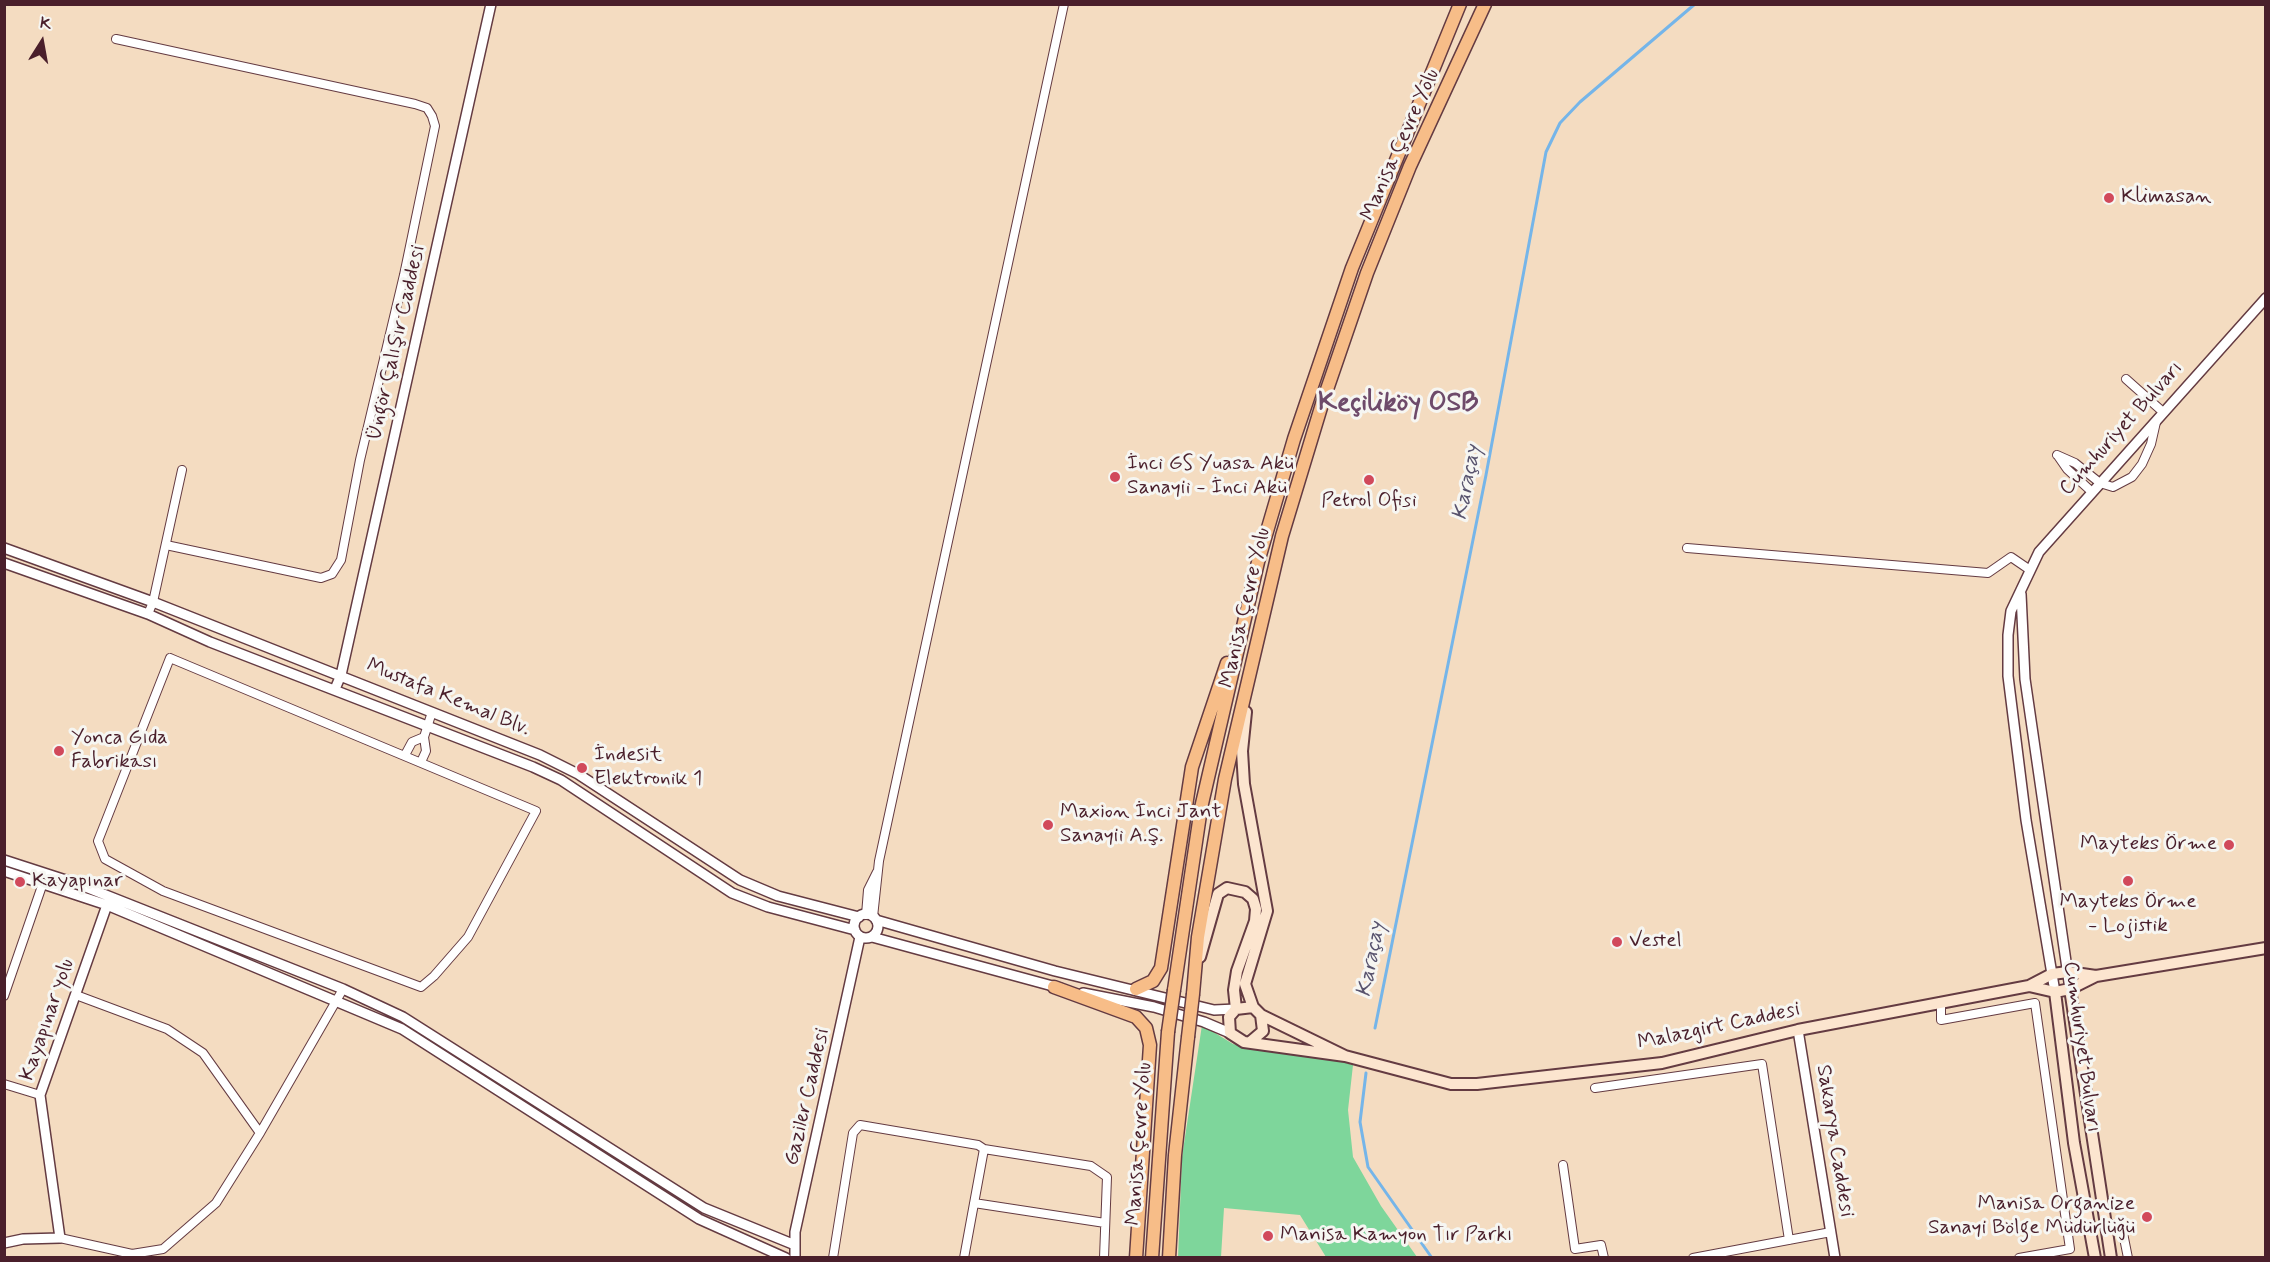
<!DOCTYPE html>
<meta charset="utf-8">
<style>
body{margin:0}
#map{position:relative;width:2270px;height:1262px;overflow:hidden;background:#f4dcc1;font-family:Mynerve,sans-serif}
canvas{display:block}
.frame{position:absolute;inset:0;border:6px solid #4a1f2b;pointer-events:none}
.north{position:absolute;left:12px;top:12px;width:60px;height:60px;-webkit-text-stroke:4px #f6f6f2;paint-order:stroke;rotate:11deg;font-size:16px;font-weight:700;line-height:24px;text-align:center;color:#4a1f2b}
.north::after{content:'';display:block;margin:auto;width:21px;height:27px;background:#4a1f2b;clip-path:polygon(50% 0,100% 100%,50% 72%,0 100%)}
</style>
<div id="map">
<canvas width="2270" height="1262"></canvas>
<div class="frame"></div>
<div class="north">K</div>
</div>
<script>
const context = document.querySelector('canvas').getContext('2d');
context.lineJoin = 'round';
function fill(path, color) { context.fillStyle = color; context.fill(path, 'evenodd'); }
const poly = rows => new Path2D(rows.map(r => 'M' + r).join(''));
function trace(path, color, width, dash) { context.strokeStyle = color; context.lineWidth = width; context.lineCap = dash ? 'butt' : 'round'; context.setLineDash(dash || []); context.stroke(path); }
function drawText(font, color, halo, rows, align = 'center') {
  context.font = font + ' Mynerve,sans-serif'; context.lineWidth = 6; context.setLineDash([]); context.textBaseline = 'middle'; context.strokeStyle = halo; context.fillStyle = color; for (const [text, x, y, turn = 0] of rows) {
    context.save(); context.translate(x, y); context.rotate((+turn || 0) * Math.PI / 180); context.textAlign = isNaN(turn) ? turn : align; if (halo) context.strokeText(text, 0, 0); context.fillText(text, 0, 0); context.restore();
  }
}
const green = poly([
 [1202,1025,1233,1044,1253,1049,1305,1051,1353,1065,1348,1110,1353,1157,1381,1206,1417,1257,1326,1257,1300,1215,1224,1208,1221,1257,1178,1258,1182,1157]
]);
const stream = poly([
 [1375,1028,1486,475,1546,152,1560,123,1580,102,1695,4],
 [1366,1073,1360,1122,1368,1167,1432,1258]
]);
const minor = poly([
 [116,39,415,104,427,108,432,116,435,126,404,275,360,460,341,560,332,574,321,578,166,545],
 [2126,379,2163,412],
 [2057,455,2075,463,2100,483,2113,487,2132,477,2142,464,2151,444,2156,422],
 [2058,456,2067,469,2092,492],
 [1687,548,1988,573,2011,557,2030,570],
 [148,614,153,602,182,470],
 [170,658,536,811,468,937,434,976,421,987,163,891,105,859,98,841,170,658],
 [405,755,412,742,424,737],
 [421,762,426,751,424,737,432,712],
 [866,915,868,890,877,872],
 [873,917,879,861,1064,4],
 [76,995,167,1029,203,1053,260,1133],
 [4,996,43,883],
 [1941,1002,1941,1020,2035,1003,2070,1249,2019,1258],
 [4,1084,40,1095],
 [1595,1088,1762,1064,1789,1240],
 [984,1149,1091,1166,1107,1177,1104,1258],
 [1563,1165,1575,1249,1601,1245,1604,1258],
 [974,1203,1105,1223],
 [2105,1220,2123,1233,2128,1258],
 [60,1238,132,1254,163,1249,216,1203,260,1133,343,989],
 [833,1258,853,1133,860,1125,978,1145,984,1149,964,1258],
 [1693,1258,1831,1232]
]);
const tertiary = poly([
 [4,548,153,602,540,755,578,774,740,880,778,896,859,917],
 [4,563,148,614,210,642,533,767,561,780,732,893,768,907,855,930],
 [2021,594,2025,679,2070,989],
 [335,689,341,675,491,4],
 [4,860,78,884,343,989,403,1017,704,1208,795,1245],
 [4,871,107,905,402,1029,699,1219,786,1258],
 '854 926a12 12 0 1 1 24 0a12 12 0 1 1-24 0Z',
 [876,920,1055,971,1214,1010,1236,1009],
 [872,937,1060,988],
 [2055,992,2026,820,2008,676,2008,635,2011,611,2039,552,2266,298],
 [1083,993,1154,1007,1204,1022,1230,1033],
 [1798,1030,1835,1258],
 [4,1243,23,1239,60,1238,40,1095,107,905],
 [795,1258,795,1232,860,937]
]);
const secondary = poly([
 [1246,712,1242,751,1244,784,1267,911,1245,984,1253,1007],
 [1200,957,1218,894,1227,888,1245,892,1253,899,1256,909,1255,921,1237,971,1234,990,1236,1009],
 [2029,986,2055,992,2070,989,2096,976],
 [2070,989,2111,1258],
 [2055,992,2074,1143,2095,1258],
 [1250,1042,1263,1031,1261,1015],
 [1345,1056,1261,1015,1253,1007,1236,1009,1229,1017,1230,1033,1244,1042,1345,1056,1451,1084,1477,1084,1662,1063,1798,1030,2029,986,2052,974,2068,972,2096,976,2266,948]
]);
const trunk = poly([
 [1054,987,1136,1017,1146,1028,1150,1045,1136,1258],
 [1136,989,1153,981,1161,968,1192,767,1227,663],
 [1174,990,1201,808,1258,562,1294,439,1352,268,1460,4],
 [1193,994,1198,937,1225,779,1282,536,1322,404,1367,273,1410,166,1485,4],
 [1152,1258,1168,1032],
 [1169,1258,1175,1155,1188,1037]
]);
const trunkBridge = poly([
 [1168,1032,1174,990],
 [1188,1037,1193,994]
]);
const markers = [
 [2109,198,6,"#d1495b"],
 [1115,477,6,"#d1495b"],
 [1369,480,6,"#d1495b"],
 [59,751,6,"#d1495b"],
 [582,768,6,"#d1495b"],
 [1048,825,6,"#d1495b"],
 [2229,845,6,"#d1495b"],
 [2128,881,6,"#d1495b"],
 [20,882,6,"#d1495b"],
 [1617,942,6,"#d1495b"],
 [2147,1217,6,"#d1495b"],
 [1268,1236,6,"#d1495b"]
];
const streetNames = [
 ["Manisa Çevre Yolu",1401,145,-66],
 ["Üngör Çalışır Caddesi",397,343,-77],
 ["Cumhuriyet Bulvarı",2122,429,-48],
 ["Manisa Çevre Yolu",1246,608,-77],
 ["Mustafa Kemal Blv.",448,698,22],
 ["Kayapınar yolu",48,1020,-71],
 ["Malazgirt Caddesi",1719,1027,-12],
 ["Cumhuriyet Bulvarı",2081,1047,82],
 ["Gaziler Caddesi",808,1097,-77],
 ["Sakarya Caddesi",1834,1141,81],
 ["Manisa Çevre Yolu",1140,1144,-86]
];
const poiNames = [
 ["Klimasan",2121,198],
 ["İnci GS Yuasa Akü",1127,465],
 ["Sanayii - İnci Akü",1127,489],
 ["Petrol Ofisi",1369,502,"center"],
 ["Yonca Gıda",71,739],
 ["Fabrikası",71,763],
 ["İndesit",594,756],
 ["Elektronik 1",594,780],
 ["Maxion İnci Jant",1060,813],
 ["Sanayii A.Ş.",1060,837],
 ["Mayteks Örme",2217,845,"right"],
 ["Kayapınar",32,882],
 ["Mayteks Örme",2128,903,"center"],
 ["- Lojistik",2128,927,"center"],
 ["Vestel",1629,942],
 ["Manisa Organize",2135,1205,"right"],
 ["Sanayi Bölge Müdürlüğü",2135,1229,"right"],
 ["Manisa Kamyon Tır Parkı",1280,1236]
];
const waterNames = [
 ["Karaçay",1468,483,-79],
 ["Karaçay",1372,960,-79]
];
const districtNames = [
 ["Keçiliköy OSB",1398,404]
];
fill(green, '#7ed69b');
trace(stream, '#75b5e9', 3);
trace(minor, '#643b42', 10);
trace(tertiary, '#643b42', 12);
trace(secondary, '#643b42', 14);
trace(trunk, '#643b42', 15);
trace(minor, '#fff', 8);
trace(tertiary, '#fff', 9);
trace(secondary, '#fce5cf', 10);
trace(trunk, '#f7bd88', 12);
trace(trunkBridge, '#643b42', 15, []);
trace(trunkBridge, '#f7bd88', 12);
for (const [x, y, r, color] of markers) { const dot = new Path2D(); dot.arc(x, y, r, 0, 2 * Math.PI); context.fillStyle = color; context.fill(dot); trace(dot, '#f6f6f2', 2); }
drawText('21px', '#4a1f2b', '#f6f6f2', streetNames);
drawText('21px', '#4a1f2b', '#f6f6f2', poiNames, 'left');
drawText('italic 22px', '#59546e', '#f6f6f2', waterNames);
drawText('bold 27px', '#6e4a6a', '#f6f6f2', districtNames);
</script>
